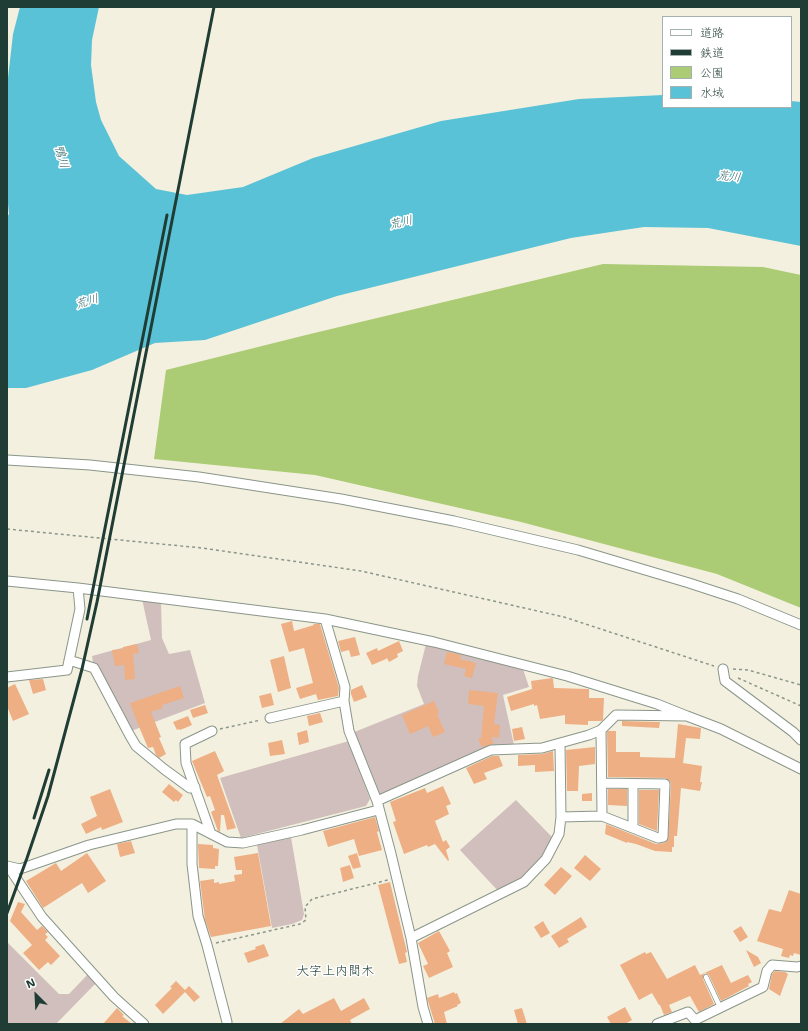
<!DOCTYPE html>
<meta charset="utf-8">
<style>
body{margin:0}
#map{position:relative;width:808px;height:1031px;overflow:hidden;background:#f4f0df;font-family:"Shantell Sans","Klee One",sans-serif}
canvas{display:block}
.frame{position:absolute;inset:0;border:8px solid #1f3d34;pointer-events:none}
.legend{position:absolute;left:662px;top:16px;width:130px;height:92px;box-sizing:border-box;background:#fff;border:1px solid #a5b1ae;margin:0;padding:5px 7px;list-style:none;font-size:12px;color:#1f3d34}
.legend li{display:flex;align-items:center;gap:8px;height:20px}
.legend b{width:20px;border:1px solid #a5b1ae}
.north{position:absolute;left:16px;top:975px;width:40px;height:40px;-webkit-text-stroke:3px #fff;paint-order:stroke;rotate:336deg;font-size:11px;font-weight:700;line-height:16px;text-align:center;color:#1f3d34}
.north::after{content:'';display:block;margin:auto;width:14px;height:18px;background:#1f3d34;clip-path:polygon(50% 0,100% 100%,50% 72%,0 100%)}
</style>
<div id="map">
<canvas width="808" height="1031"></canvas>
<div class="frame"></div>
<ul class="legend">
<li><b style="height:5px;background:#fff"></b>道路</li>
<li><b style="height:5px;background:#1f3d34"></b>鉄道</li>
<li><b style="height:11px;background:#abcb74"></b>公園</li>
<li><b style="height:11px;background:#5ac2d6"></b>水域</li>
</ul>
<div class="north">N</div>
</div>
<script>
const context = document.querySelector('canvas').getContext('2d');
context.lineJoin = 'round';
function fill(path, color) { context.fillStyle = color; context.fill(path, 'evenodd'); }
const poly = rows => new Path2D(rows.map(r => 'M' + r).join(''));
function trace(path, color, width, dash) { context.strokeStyle = color; context.lineWidth = width; context.lineCap = dash ? 'butt' : 'round'; context.setLineDash(dash || []); context.stroke(path); }
function drawText(font, color, halo, rows, align = 'center') {
  context.font = font + ' "Shantell Sans","Klee One",sans-serif'; context.lineWidth = 3; context.setLineDash([]); context.textBaseline = 'middle'; context.strokeStyle = halo; context.fillStyle = color; for (const [text, x, y, turn = 0] of rows) {
    context.save(); context.translate(x, y); context.rotate((+turn || 0) * Math.PI / 180); context.textAlign = isNaN(turn) ? turn : align; if (halo) context.strokeText(text, 0, 0); context.fillText(text, 0, 0); context.restore();
  }
}
const industrial = poly([
 [142,599,161,602,162,638,169,654,190,650,205,703,131,731,93,662,92,656,151,640],
 [426,644,523,669,529,687,503,695,514,745,488,747,378,796,352,733,424,704,417,686,418,676],
 [349,741,370,799,366,806,241,838,220,778],
 [516,800,552,837,542,859,522,879,499,892,460,850],
 [291,837,304,914,302,920,292,924,272,928,257,845],
 [7,942,59,994,69,994,89,973,97,982,56,1024,7,1024]
]);
const green = poly([
 [603,264,763,267,801,275,801,608,717,574,521,522,315,475,154,459,166,370,306,335]
]);
const water = poly([
 [20,7,99,7,92,40,91,65,96,102,101,120,119,156,156,189,187,195,243,187,313,158,441,121,579,99,663,95,663,107,791,107,791,101,801,102,801,246,708,228,644,227,571,238,337,296,205,340,155,343,92,370,26,388,7,388,7,217,9,214,7,193,7,87,13,34]
]);
const building = poly([
 [292,621,294,631,314,625,313,624,320,624,339,688,338,696,318,700,316,694,300,699,296,688,313,683,304,648,289,652,281,624],
 [355,637,360,655,351,657,349,650,341,652,338,641],
 [399,641,403,651,397,654,398,657,389,662,387,658,386,659,372,665,366,653,377,648,378,651],
 [137,644,139,653,133,654,135,679,125,680,124,665,115,666,112,650,123,649,123,647],
 [447,652,461,655,460,659,476,663,472,678,464,676,466,669,444,664],
 [284,656,291,688,278,692,270,660],
 [552,678,553,679,554,688,589,689,589,698,604,698,603,720,601,721,588,721,588,725,565,724,565,715,540,719,537,705,534,706,534,704,511,711,507,697,532,689,531,681],
 [43,679,46,690,33,694,29,680],
 [15,684,29,714,13,721,7,706,7,688],
 [362,685,367,697,354,702,351,694,351,690],
 [180,686,184,698,162,705,163,708,151,712,161,737,159,738,166,754,159,758,156,755,153,747,148,748,137,722,130,703],
 [469,690,498,693,494,724,500,725,499,738,491,737,494,744,482,747,478,739,481,738,484,706,468,704],
 [271,693,274,705,262,708,259,696],
 [434,701,439,713,437,714,445,732,433,737,428,726,410,734,402,715],
 [205,705,208,713,193,718,190,710],
 [320,713,323,722,309,726,307,716],
 [188,716,192,725,180,730,179,729,177,730,173,722],
 [622,721,660,722,659,728,622,726],
 [678,724,701,728,700,739,686,738,683,763,702,766,700,782,702,782,700,791,681,788,677,836,674,836,674,847,672,847,672,852,655,851,636,844,627,842,627,843,605,834,606,824,656,844,664,843,668,840,671,784,670,781,665,778,608,777,607,732,608,731,616,731,616,752,640,752,640,757,675,758],
 [522,727,525,739,514,741,512,729],
 [307,730,309,742,299,745,297,733],
 [282,740,285,754,270,756,268,743],
 [595,747,595,764,579,766,578,791,567,791,566,750],
 [215,751,224,771,217,775,236,828,227,830,224,815,221,815,220,832,218,831,211,812,215,810,210,796,207,797,192,761],
 [553,751,554,771,535,772,535,765,518,766,518,755,542,754],
 [492,756,499,756,503,766,484,773,487,779,474,784,466,768],
 [169,784,183,795,178,802,176,800,174,802,162,792],
 [443,786,451,804,446,806,449,814,435,821,443,842,446,840,450,847,446,850,449,860,448,861,435,844,428,847,427,845,404,854,393,822,396,821,390,802,425,788,427,793],
 [110,789,123,822,102,830,101,827,86,834,81,824,97,816,90,797],
 [608,789,627,789,627,806,608,805],
 [639,790,659,790,657,831,639,824],
 [592,793,592,801,582,801,582,794],
 [375,817,379,831,377,832,382,850,359,856,354,839,328,847,323,831],
 [131,841,135,853,120,857,117,844],
 [198,844,213,845,213,848,219,849,218,866,215,866,215,869,199,868],
 [87,853,106,881,88,893,82,883,43,908,26,881,56,863,61,871],
 [258,853,271,926,211,937,205,920,200,881,214,879,214,883,219,882,219,884,235,881,234,875,242,874,242,870,236,870,234,857],
 [357,853,361,867,353,869,348,856],
 [585,855,601,869,590,881,574,868],
 [350,865,354,878,343,882,340,868],
 [561,867,572,876,555,895,544,885],
 [390,882,407,952,405,953,407,962,399,964,378,885],
 [789,890,801,894,801,955,794,953,793,956,790,955,789,958,781,956,783,949,757,941,769,909,781,912],
 [18,902,25,904,21,912,37,930,42,926,48,932,45,934,48,937,45,940,60,956,51,965,48,962,39,970,23,953,32,945,10,921],
 [581,917,587,927,567,939,569,942,559,948,551,936],
 [543,921,550,933,541,938,534,927],
 [741,926,748,937,740,942,733,931],
 [439,931,450,951,447,953,453,967,429,978,423,966,428,964,418,943],
 [264,944,269,956,248,963,244,953,256,949,255,947],
 [746,950,758,957,761,963,754,967],
 [645,952,646,954,651,952,667,979,695,965,700,975,722,965,731,983,748,975,752,982,748,984,749,986,721,1001,709,975,705,973,703,975,703,979,714,1004,699,1012,690,996,669,1005,672,1012,664,1015,660,1005,659,1005,652,993,639,1000,620,965],
 [775,971,785,972,788,974,780,996,769,989,772,974],
 [176,981,185,990,189,986,200,997,194,1002,185,992,163,1014,155,1005,172,988,170,987],
 [454,992,455,994,457,993,461,1003,457,1005,458,1006,444,1012,447,1024,435,1024,427,998,438,994,439,998],
 [334,998,341,1011,364,998,370,1009,350,1020,352,1024,280,1024,299,1009,303,1014],
 [625,1007,632,1020,625,1024,611,1024,607,1017],
 [117,1008,124,1015,122,1016,132,1024,103,1024],
 [522,1008,527,1024,518,1024,514,1010]
]);
const path = poly([
 [7,529,202,548,361,571,564,617,714,666],
 [733,669,748,670,801,685],
 [738,678,801,706],
 [220,729,261,720],
 [216,943,300,924,306,920,305,907,312,899,388,880]
]);
const lane = poly([
 [706,977,720,1007]
]);
const street = poly([
 [7,460,90,465,199,477,341,499,454,521,578,550,689,583,738,599,801,625],
 [7,581,78,588,325,619,434,642,567,676,657,704,687,716],
 [325,619,345,687,344,701,349,731,377,801,391,854,411,938,423,1007,428,1024],
 [69,660,94,668,129,734,136,746,164,769,190,788,195,787],
 [723,669,725,681,793,732,801,740],
 [7,677,67,670,80,609,78,588],
 [270,718,344,701],
 [601,730,602,816],
 [377,801,491,750,542,748,589,735,601,730,616,715,687,716,721,729,801,769],
 [561,817,602,816,658,838,663,837,665,784,602,783],
 [192,824,192,864,198,916,207,945,227,1022],
 [633,828,633,784],
 [211,834,186,763,185,744,212,731],
 [7,866,20,869,89,845,176,824,192,824,227,842,243,843,302,830,378,810],
 [12,868,12,872,42,917,114,997,144,1024],
 [411,938,524,882,546,859,559,834,561,817,560,744],
 [657,1024,688,1012,695,1020,763,987,767,971,772,965,797,967,801,966]
]);
const rail = poly([
 [87,619,167,215],
 [34,818,49,770],
 [7,913,27,858,48,796,82,669,97,602,214,7]
]);
const waterNames = [
 ["鴨川",61,157,74],
 ["荒川",729,177,7],
 ["荒川",401,223,-13],
 ["荒川",87,302,-17]
];
const quarterNames = [
 ["大字上内間木",335,972]
];
fill(industrial, '#d1bfbd');
fill(green, '#abcb74');
fill(water, '#5ac2d6');
fill(building, '#edaf83');
trace(lane, '#8a968a', 6);
trace(street, '#8a968a', 11);
trace(path, '#8a968a', 1.5, [3, 3]);
trace(lane, '#fff', 4.5);
trace(street, '#fff', 9);
trace(rail, '#1f3d34', 3);
drawText('italic 12px', '#316565', '#fff', waterNames);
drawText('13px', '#1f3d34', '#fff', quarterNames);
</script>
